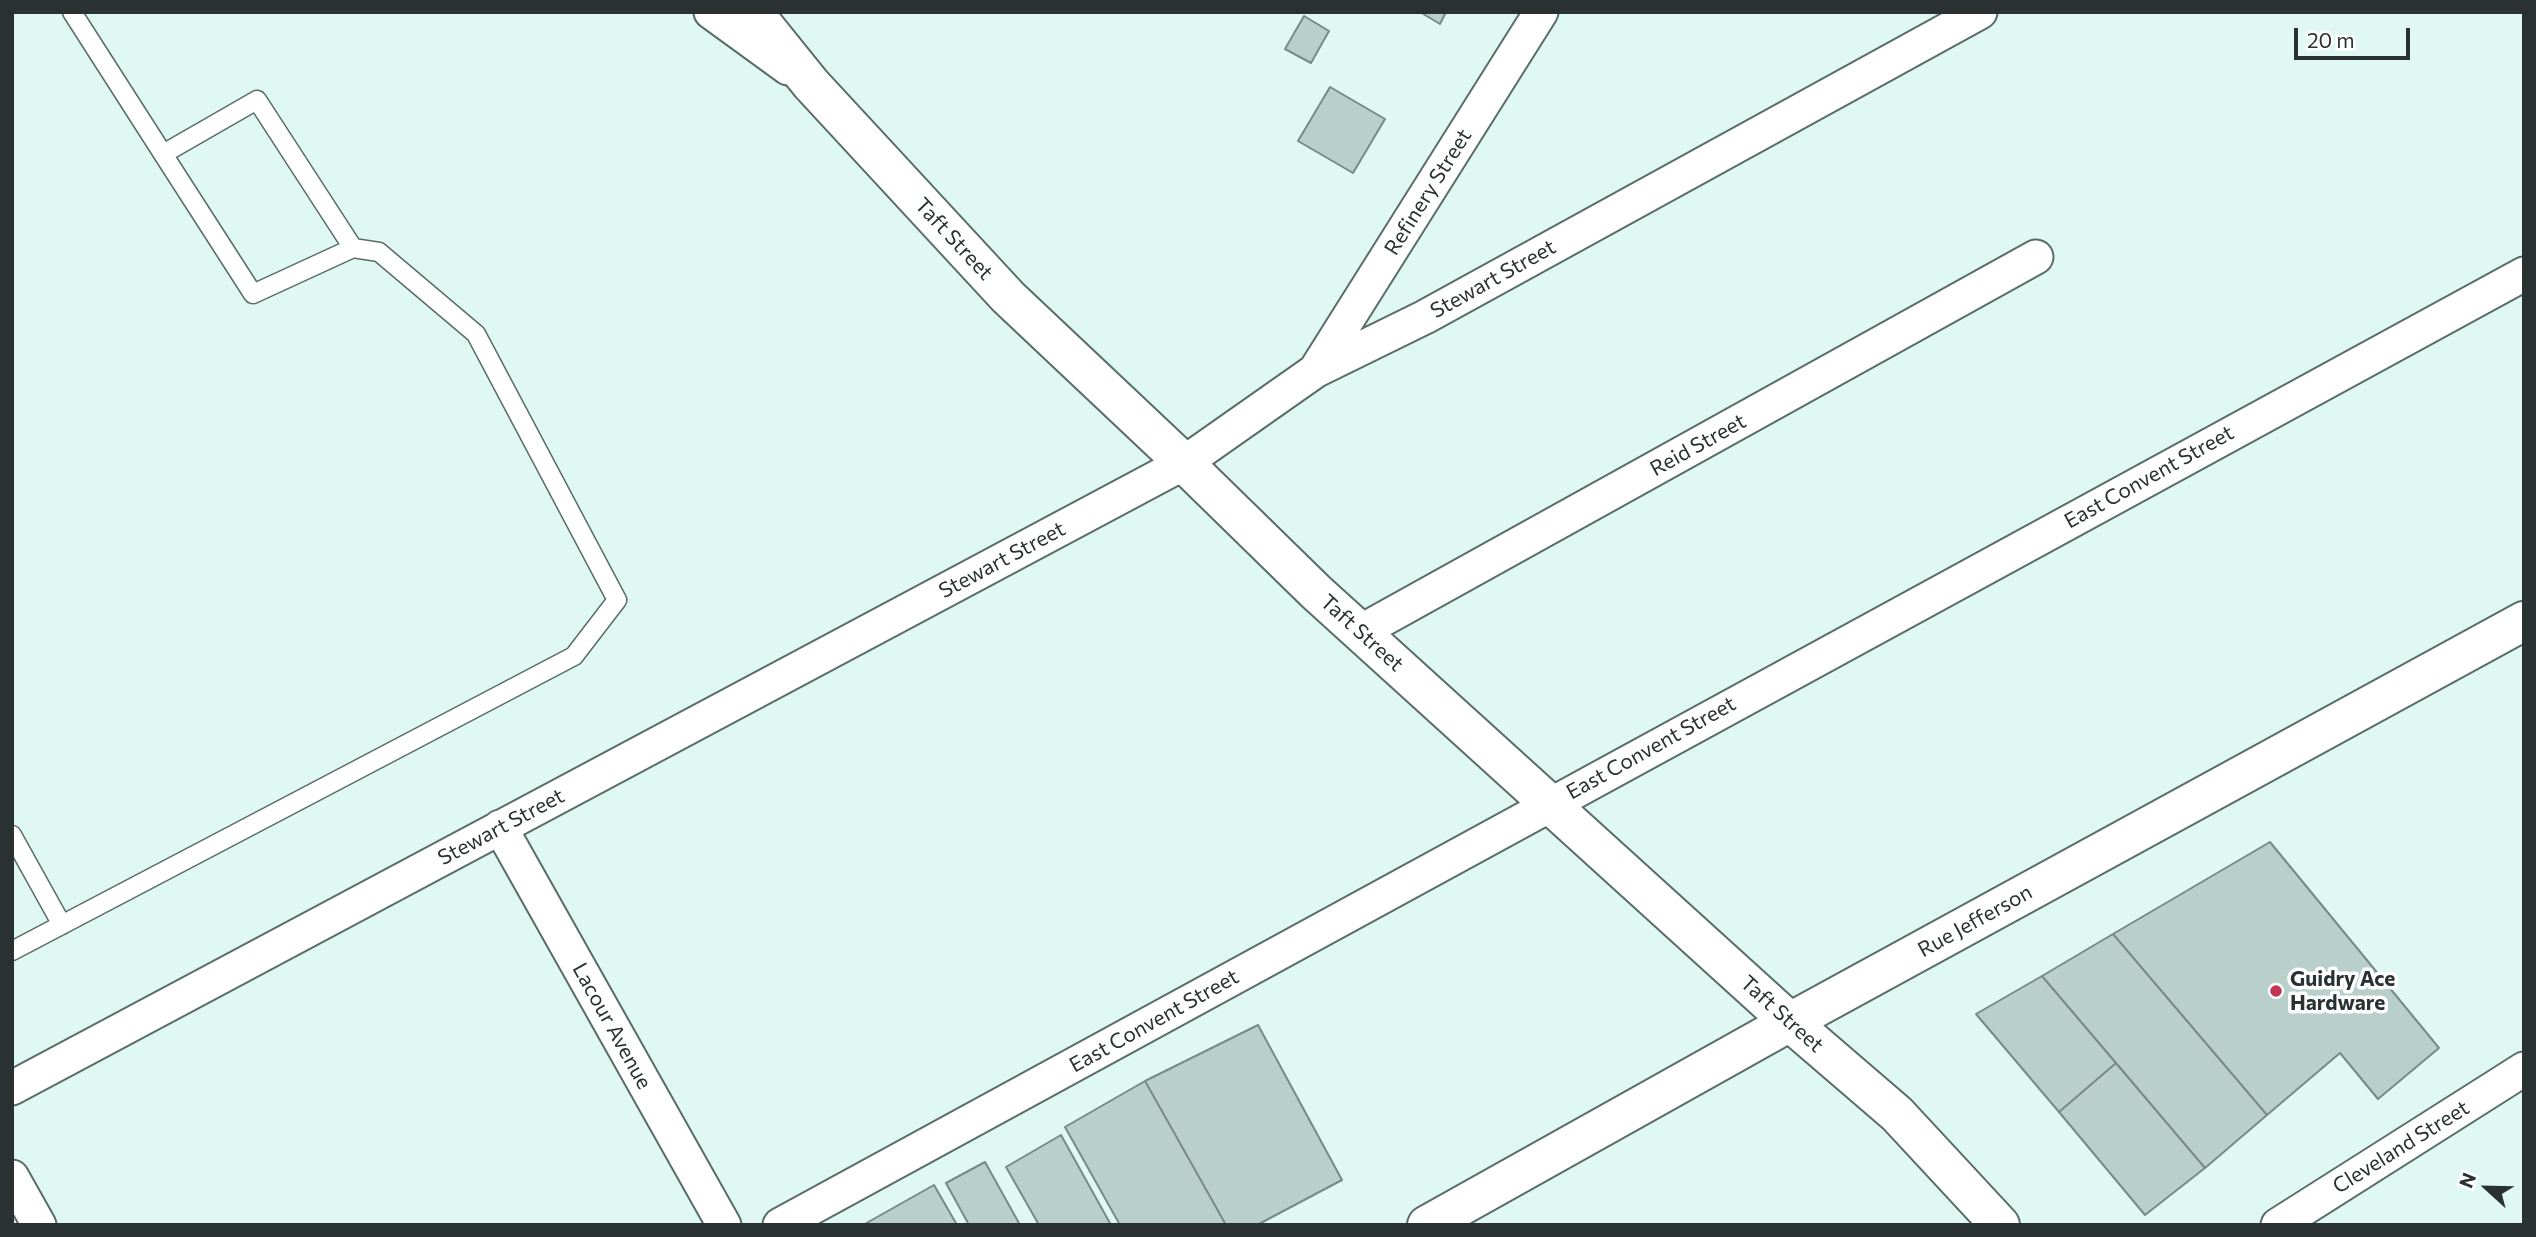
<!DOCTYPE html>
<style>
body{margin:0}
#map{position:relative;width:2536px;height:1237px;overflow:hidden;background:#e0f8f2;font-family:Commissioner,sans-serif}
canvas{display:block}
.frame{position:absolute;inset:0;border:14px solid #293230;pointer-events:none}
.north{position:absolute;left:2452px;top:1153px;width:70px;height:70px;-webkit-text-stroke:5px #fff;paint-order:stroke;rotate:292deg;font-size:19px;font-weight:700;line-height:28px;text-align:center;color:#293230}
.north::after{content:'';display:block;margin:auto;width:24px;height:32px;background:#293230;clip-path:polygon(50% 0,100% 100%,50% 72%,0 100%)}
.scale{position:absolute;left:2294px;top:28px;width:116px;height:32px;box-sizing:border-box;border:4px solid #293230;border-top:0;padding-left:9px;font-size:21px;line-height:24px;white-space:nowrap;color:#293230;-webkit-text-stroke:5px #fff;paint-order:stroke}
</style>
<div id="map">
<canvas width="2536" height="1237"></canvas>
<div class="frame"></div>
<div class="north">N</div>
<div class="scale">20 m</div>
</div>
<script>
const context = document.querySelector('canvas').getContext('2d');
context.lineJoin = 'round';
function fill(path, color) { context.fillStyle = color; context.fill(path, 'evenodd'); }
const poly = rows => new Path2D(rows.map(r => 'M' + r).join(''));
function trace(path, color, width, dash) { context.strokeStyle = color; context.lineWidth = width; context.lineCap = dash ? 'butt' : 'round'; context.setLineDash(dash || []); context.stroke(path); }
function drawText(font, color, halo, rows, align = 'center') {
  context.font = font + ' Commissioner,sans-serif'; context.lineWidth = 7; context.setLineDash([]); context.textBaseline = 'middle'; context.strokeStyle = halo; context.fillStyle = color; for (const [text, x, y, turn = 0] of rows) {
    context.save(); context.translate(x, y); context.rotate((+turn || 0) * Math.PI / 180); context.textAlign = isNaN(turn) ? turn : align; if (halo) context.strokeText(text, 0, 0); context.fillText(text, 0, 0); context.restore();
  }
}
const building = poly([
 [1420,12,1446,12,1440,24,1420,12],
 [1304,16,1329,31,1311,63,1285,49,1304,16],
 [1330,87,1385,119,1353,173,1298,141,1330,87],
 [2270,842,2439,1048,2378,1099,2340,1053,2267,1115,2113,934,2270,842],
 [2113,934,2267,1115,2205,1168,2042,976,2113,934],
 [2042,976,2116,1063,2059,1112,1976,1014,2042,976],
 [1258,1025,1342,1180,1257,1225,1226,1225,1145,1081,1258,1025],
 [2116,1063,2205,1168,2145,1215,2059,1112,2116,1063],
 [1145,1081,1226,1225,1120,1225,1065,1127,1145,1081],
 [1061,1135,1111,1225,1039,1225,1006,1167,1061,1135],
 [985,1162,1020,1225,969,1225,946,1183,985,1162],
 [934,1185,957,1225,863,1225,934,1185]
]);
const lane = poly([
 [163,154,253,294,353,248],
 [12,835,62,925],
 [12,951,574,656,617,600,476,334,379,252,353,248,257,100,163,154,72,12]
]);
const street = poly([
 [711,12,788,68],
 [1315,371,1541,12],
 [1360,632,2036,257],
 [500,827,724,1225],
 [12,1088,1184,463,1315,371,1425,317,1980,12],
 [12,1177,39,1225],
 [780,1225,2524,274],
 [2278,1225,2524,1069]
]);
const secondary = poly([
 [753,12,811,84,1008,297,1184,463,1316,592,1790,1022,1897,1114,2000,1225],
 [1427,1225,1790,1022,2524,621]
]);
const markers = [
 [2276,991,7,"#c43453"]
];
const streetNames = [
 ["Refinery Street",1428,192,-58],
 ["Taft Street",954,239,47],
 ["Stewart Street",1493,279,-29],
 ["Reid Street",1698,445,-29],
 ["East Convent Street",2149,477,-29],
 ["Stewart Street",1002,560,-28],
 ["Taft Street",1362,633,42],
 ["East Convent Street",1651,748,-29],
 ["Stewart Street",501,827,-28],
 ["Rue Jefferson",1975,921,-29],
 ["Taft Street",1782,1014,42],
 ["East Convent Street",1154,1021,-29],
 ["Lacour Avenue",612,1026,61],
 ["Cleveland Street",2401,1147,-32]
];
const poiNames = [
 ["Guidry Ace",2290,979],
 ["Hardware",2290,1003]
];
fill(building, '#b9cfca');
trace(building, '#768b86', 2);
trace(lane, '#596d68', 21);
trace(street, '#596d68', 37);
trace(secondary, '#596d68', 42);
trace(lane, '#fff', 18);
trace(street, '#fff', 33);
trace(secondary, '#fff', 38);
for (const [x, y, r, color] of markers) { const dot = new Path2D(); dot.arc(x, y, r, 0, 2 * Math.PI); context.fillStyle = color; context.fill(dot); trace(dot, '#fff', 2.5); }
drawText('21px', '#293230', '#fff', streetNames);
drawText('bold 21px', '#293230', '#fff', poiNames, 'left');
</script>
